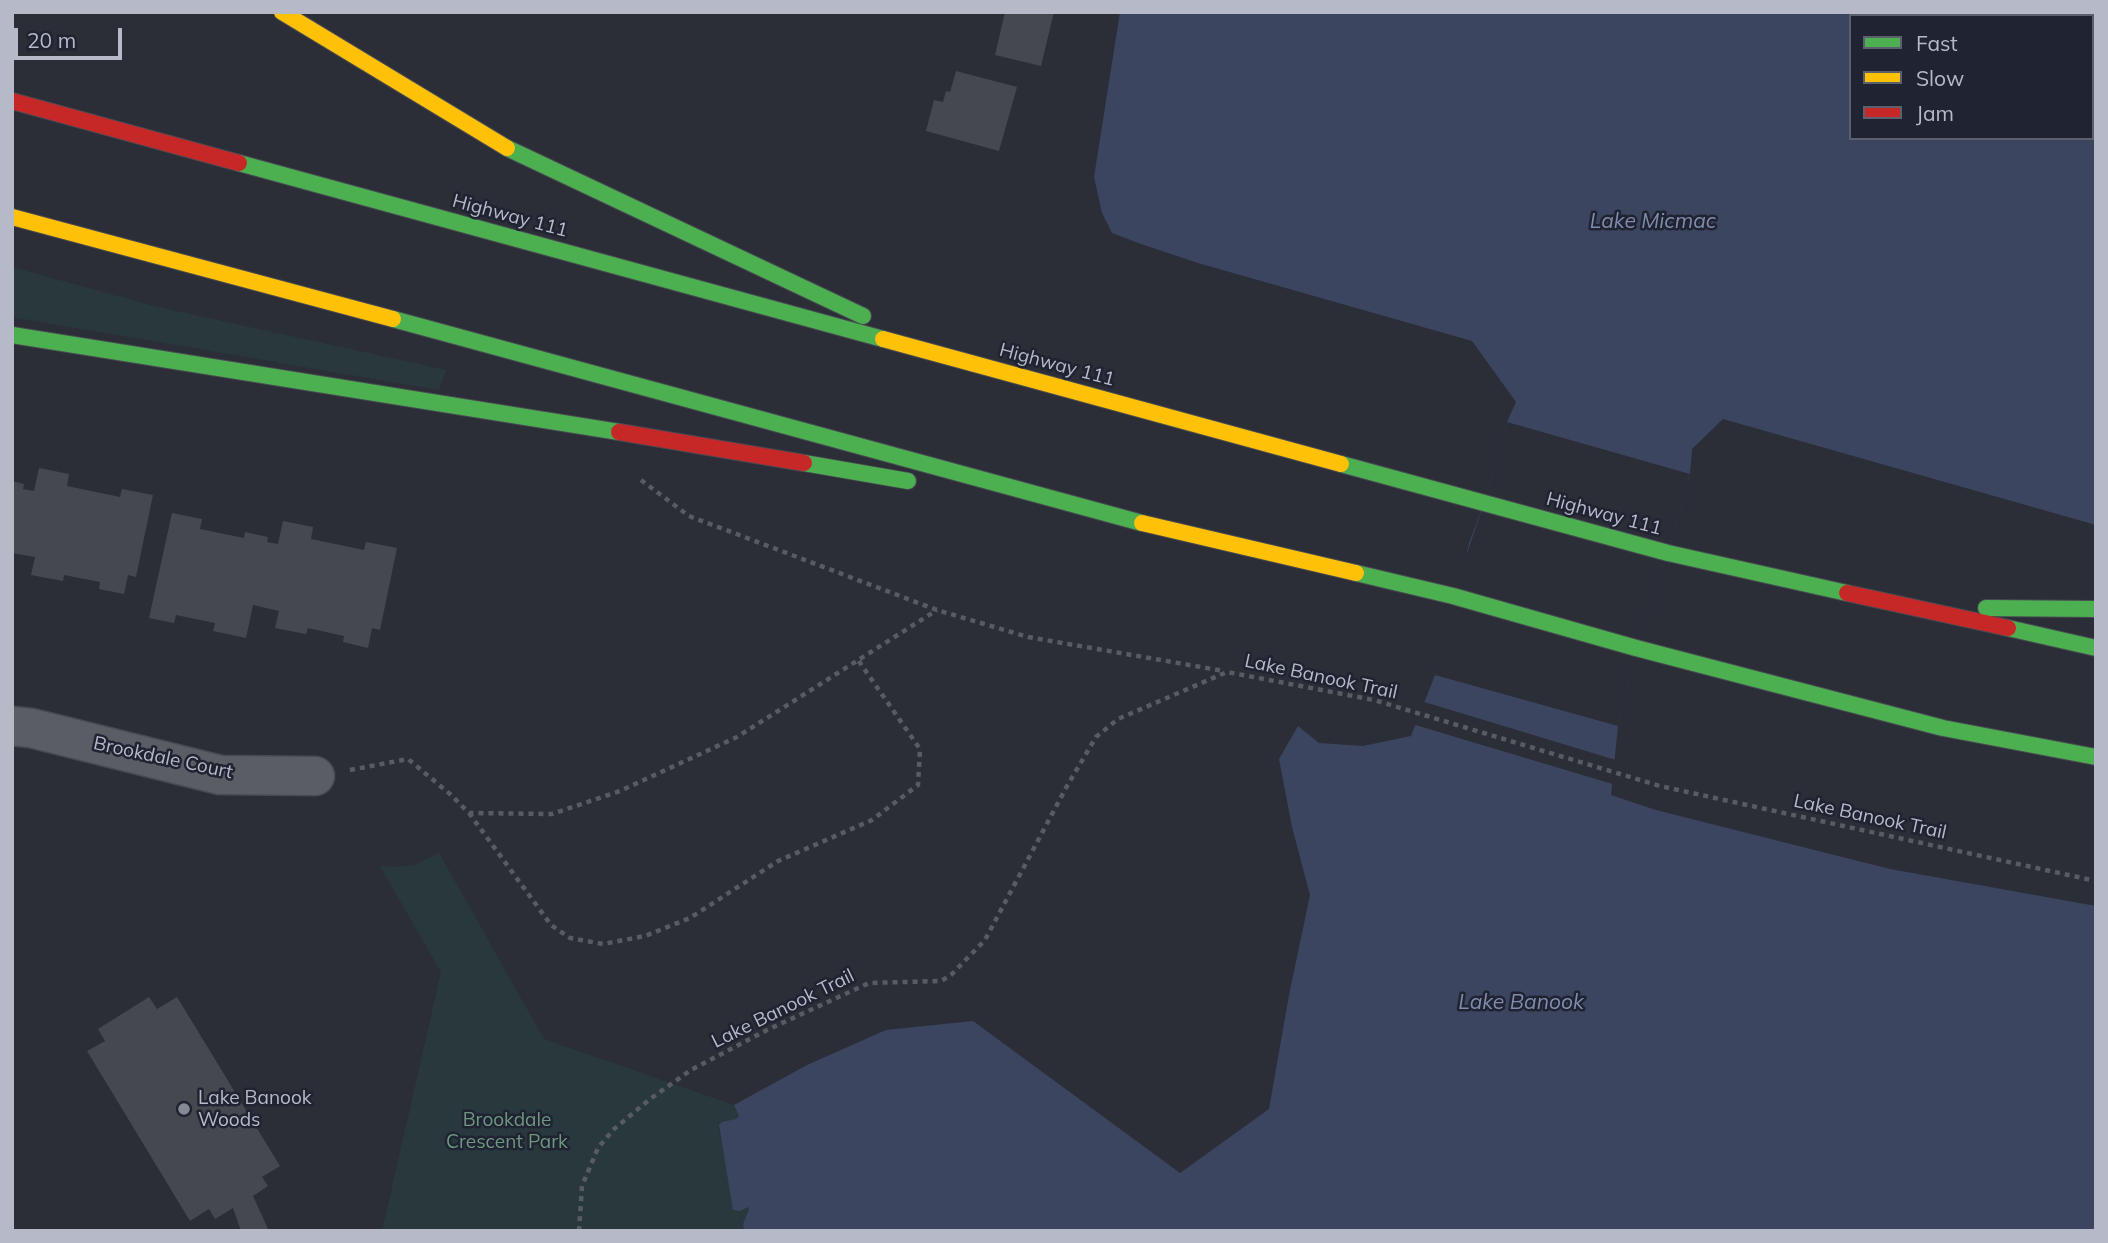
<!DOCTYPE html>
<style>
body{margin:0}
#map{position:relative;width:2108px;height:1243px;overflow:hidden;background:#2b2e37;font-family:Mulish,sans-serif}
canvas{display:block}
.frame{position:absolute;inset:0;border:14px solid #b6bac8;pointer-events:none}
.legend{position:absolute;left:1849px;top:14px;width:245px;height:126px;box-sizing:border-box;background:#1f2332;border:2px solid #5b5f6e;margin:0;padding:9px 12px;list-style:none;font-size:21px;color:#b6bac8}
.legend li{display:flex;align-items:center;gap:14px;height:35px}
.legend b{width:35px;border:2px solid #5b5f6e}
.scale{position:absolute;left:14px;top:28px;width:108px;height:32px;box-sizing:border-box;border:4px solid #b6bac8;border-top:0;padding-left:9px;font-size:21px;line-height:24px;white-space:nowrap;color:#b6bac8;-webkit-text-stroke:5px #1f2332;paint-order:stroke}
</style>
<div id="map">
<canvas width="2108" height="1243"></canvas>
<div class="frame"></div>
<ul class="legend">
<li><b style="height:9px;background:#4caf50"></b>Fast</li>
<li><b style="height:9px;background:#ffc107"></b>Slow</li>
<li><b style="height:9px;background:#c62828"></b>Jam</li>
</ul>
<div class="scale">20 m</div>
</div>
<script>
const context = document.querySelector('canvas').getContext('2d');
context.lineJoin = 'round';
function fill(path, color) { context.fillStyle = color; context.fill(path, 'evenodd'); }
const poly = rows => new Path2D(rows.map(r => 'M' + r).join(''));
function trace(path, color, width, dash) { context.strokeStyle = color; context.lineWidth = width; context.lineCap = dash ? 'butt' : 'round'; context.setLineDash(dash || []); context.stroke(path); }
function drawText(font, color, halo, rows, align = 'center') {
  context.font = font + ' Mulish,sans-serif'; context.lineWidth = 5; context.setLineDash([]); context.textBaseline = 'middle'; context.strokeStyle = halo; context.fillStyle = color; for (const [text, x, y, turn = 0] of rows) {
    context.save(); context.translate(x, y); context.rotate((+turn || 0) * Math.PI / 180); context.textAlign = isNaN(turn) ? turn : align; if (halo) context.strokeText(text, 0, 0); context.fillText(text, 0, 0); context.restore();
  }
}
const green = poly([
 [12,267,154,306,446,370,439,390,12,317],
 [439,853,544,1039,734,1105,740,1116,736,1119,718,1127,727,1165,741,1209,748,1206,749,1209,743,1224,744,1231,382,1231,441,972,380,866,394,867,415,865]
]);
const water = poly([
 [1120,12,2096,12,2096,525,1723,419,1692,449,1690,474,1668,553,1636,648,1618,726,1611,795,1656,810,1890,869,2096,906,2096,1231,744,1231,743,1224,749,1209,748,1207,740,1211,733,1210,719,1125,722,1122,736,1119,739,1116,734,1105,807,1065,886,1030,973,1021,1180,1173,1269,1109,1289,995,1310,895,1292,827,1279,759,1298,726,1319,743,1363,746,1411,736,1435,675,1457,599,1469,543,1484,503,1507,422,1516,402,1472,341,1198,263,1141,244,1112,233,1102,213,1094,177],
 [1851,16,2092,16,2092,138,1851,138]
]);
const pier = poly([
 [1507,422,1690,474,1668,553,1636,648,1618,726,1435,675,1455,589,1484,503],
 [1421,701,1619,761,1616,785,1412,724]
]);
const building = poly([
 [1005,12,1054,12,1041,66,995,55],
 [956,71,1017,87,999,151,926,131,934,100,943,102,946,91,950,92],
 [39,468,69,474,67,486,120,497,122,489,153,495,136,577,128,575,124,594,99,589,100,582,64,575,63,581,31,575,35,557,12,553,12,481,24,484,23,489,34,491],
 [172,513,202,519,200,529,244,538,245,532,268,537,267,542,278,544,283,521,313,527,311,539,364,550,366,542,397,548,380,630,372,628,368,648,343,642,344,636,308,628,306,634,275,628,279,611,253,605,246,638,213,631,215,623,176,615,174,623,149,618],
 [149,997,157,1009,177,997,280,1166,262,1177,268,1186,253,1196,269,1231,241,1231,233,1208,215,1219,209,1209,190,1221,87,1051,105,1041,98,1029]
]);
const path = poly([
 [641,480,689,516,937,610,1028,637,1224,671],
 [350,770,408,759,450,794,469,813,552,814,620,791,737,737,937,610],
 [469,813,551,925,570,938,603,944,645,936,690,918,778,861,872,820,918,785,920,749,858,660],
 [579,1231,582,1186,598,1148,613,1130,650,1099,691,1070,767,1030,869,983,941,981,951,975,985,940,1067,786,1096,737,1118,719,1227,672,1374,700,1660,786,2096,881]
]);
const street = poly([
 [12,726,31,728,220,775,315,776]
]);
const fast = poly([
 [507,148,863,316],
 [239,163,883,339],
 [393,319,1142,523],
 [12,335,619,432],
 [804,463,908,481],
 [1341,464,1668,553,1847,593],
 [1356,573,1453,596,1636,648,1943,728,2096,757],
 [1986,608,2096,609],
 [2008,628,2096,648]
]);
const slow = poly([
 [282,12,507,148],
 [12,217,393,319],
 [883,339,1341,464],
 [1142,523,1356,573]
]);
const jam = poly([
 [12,101,239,163],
 [619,432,804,463],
 [1847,593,2008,628]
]);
const markers = [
 [184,1109,7,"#858995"]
];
const streetNames = [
 ["Highway 111",510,216,15],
 ["Highway 111",1057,365,15],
 ["Highway 111",1604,514,15],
 ["Lake Banook Trail",1321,677,12],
 ["Brookdale Court",163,758,12],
 ["Lake Banook Trail",1870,817,12],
 ["Lake Banook Trail",783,1009,-26]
];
const poiNames = [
 ["Lake Banook",198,1098],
 ["Woods",198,1120]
];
const parkNames = [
 ["Brookdale",507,1120],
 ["Crescent Park",507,1142]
];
const waterNames = [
 ["Lake Micmac",1653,222],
 ["Lake Banook",1521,1003]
];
fill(green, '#29383d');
fill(water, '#3b4560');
fill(pier, '#2b2e37');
fill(building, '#45484f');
trace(street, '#474a50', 41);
trace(fast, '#484a53', 18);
trace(slow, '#484a53', 18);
trace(jam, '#484a53', 18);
trace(path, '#585c62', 4.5, [5, 5]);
trace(street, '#5b5d65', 38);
trace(fast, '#4caf50', 16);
trace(slow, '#ffc107', 16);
trace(jam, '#c62828', 16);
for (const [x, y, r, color] of markers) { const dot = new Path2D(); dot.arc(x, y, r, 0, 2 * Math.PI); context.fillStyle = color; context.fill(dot); trace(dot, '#1f2332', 2.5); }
drawText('19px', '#b6bac8', '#1f2332', streetNames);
drawText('19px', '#b6bac8', '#1f2332', poiNames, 'left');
drawText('19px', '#6f967f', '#1f2332', parkNames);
drawText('italic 21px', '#808cad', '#1f2332', waterNames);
</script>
